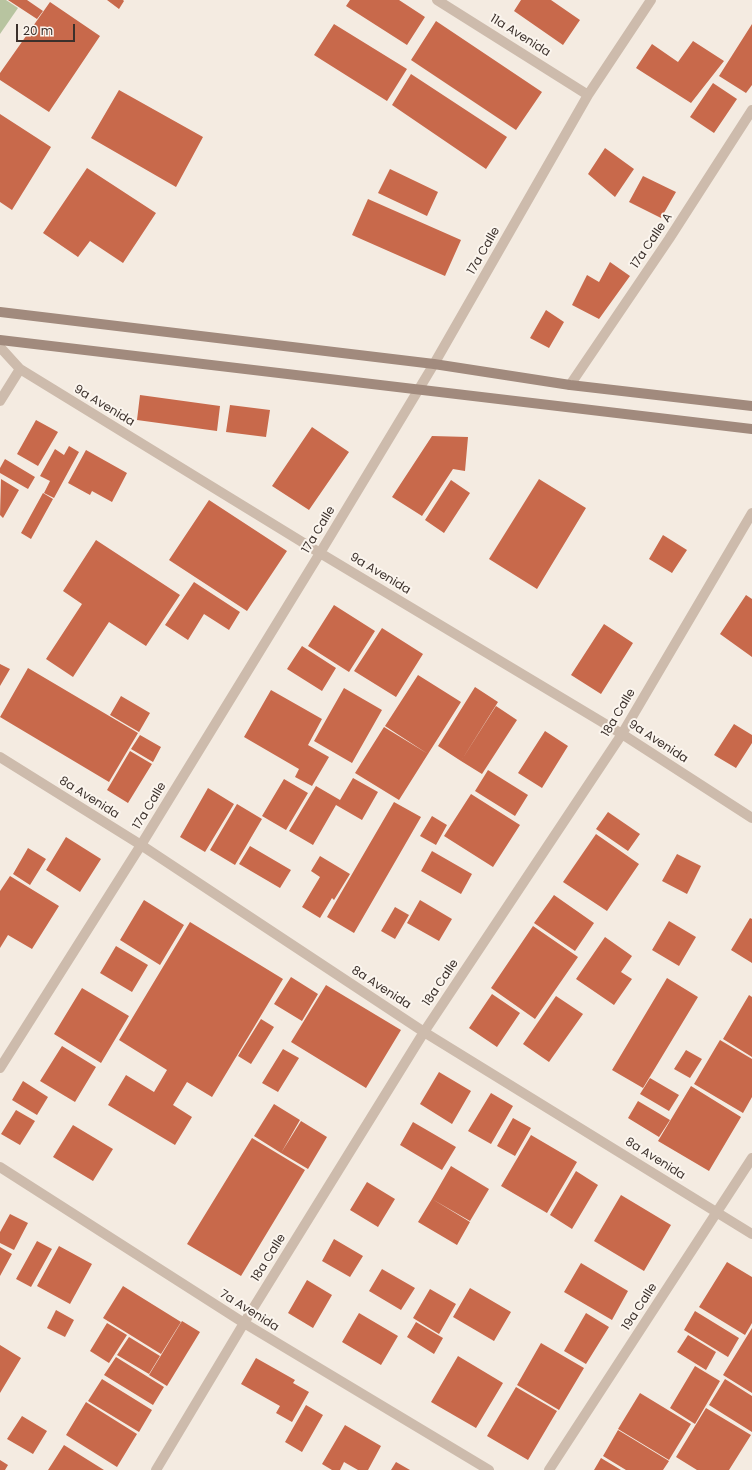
<!DOCTYPE html>
<style>
body{margin:0}
#map{position:relative;width:752px;height:1470px;overflow:hidden;background:#f4ebe1;font-family:Poppins,sans-serif}
canvas{display:block}
.scale{position:absolute;left:16px;top:24px;width:59px;height:18px;box-sizing:border-box;border:2px solid #3b302b;border-top:0;padding-left:5px;font-size:12px;line-height:14px;white-space:nowrap;color:#3b302b;-webkit-text-stroke:3px #fbf5ee;paint-order:stroke}
</style>
<div id="map">
<canvas width="752" height="1470"></canvas>
<div class="scale">20 m</div>
</div>
<script>
const context = document.querySelector('canvas').getContext('2d');
context.lineJoin = 'round';
function fill(path, color) { context.fillStyle = color; context.fill(path, 'evenodd'); }
const poly = rows => new Path2D(rows.map(r => 'M' + r).join(''));
function trace(path, color, width, dash) { context.strokeStyle = color; context.lineWidth = width; context.lineCap = dash ? 'butt' : 'round'; context.setLineDash(dash || []); context.stroke(path); }
function drawText(font, color, halo, rows, align = 'center') {
  context.font = font + ' Poppins,sans-serif'; context.lineWidth = 4; context.setLineDash([]); context.textBaseline = 'middle'; context.strokeStyle = halo; context.fillStyle = color; for (const [text, x, y, turn = 0] of rows) {
    context.save(); context.translate(x, y); context.rotate((+turn || 0) * Math.PI / 180); context.textAlign = isNaN(turn) ? turn : align; if (halo) context.strokeText(text, 0, 0); context.fillText(text, 0, 0); context.restore();
  }
}
const green = poly([
 [0,0,6,0,18,8,0,34]
]);
const building = poly([
 [8,0,27,0,43,11,37,19],
 [107,0,123,0,124,1,119,9],
 [350,0,399,0,425,17,407,45,346,6],
 [521,0,551,0,580,20,563,45,514,11],
 [50,2,100,36,49,112,0,80,0,73],
 [436,21,542,92,516,130,411,60],
 [334,24,407,69,387,101,314,55],
 [752,24,752,85,746,93,719,76],
 [693,41,724,61,691,103,636,68,652,44,678,62],
 [411,74,507,137,486,169,392,105],
 [713,83,737,99,714,133,690,117],
 [119,90,203,137,176,187,91,138],
 [0,114,51,147,12,210,0,202],
 [605,148,634,169,615,197,588,174],
 [87,168,156,213,123,263,90,241,78,257,43,233],
 [390,169,438,192,427,216,378,193],
 [643,176,676,192,661,218,629,202],
 [368,199,461,240,445,276,352,235],
 [610,262,630,276,599,319,572,305,587,275,599,282],
 [546,310,564,322,549,348,530,338],
 [140,395,220,406,217,431,137,420],
 [230,405,270,410,266,437,226,432],
 [36,420,58,432,38,466,17,454],
 [312,427,349,452,309,510,272,486],
 [432,436,468,437,465,471,453,469,422,516,392,497],
 [69,446,79,452,54,498,44,493,50,481,40,476,55,449,64,455],
 [86,450,127,473,112,502,92,491,90,495,68,483],
 [5,459,35,477,28,489,0,473,0,468],
 [1,479,19,490,3,518,0,515],
 [539,479,586,508,537,589,489,559],
 [451,480,470,493,444,533,425,520],
 [43,493,53,499,31,539,21,533],
 [209,500,287,551,247,611,169,560],
 [663,535,687,550,672,573,649,559],
 [96,540,180,595,146,646,109,622,73,677,46,659,82,604,63,591],
 [194,582,240,612,229,630,204,614,188,640,165,625],
 [746,595,752,599,752,657,720,634],
 [334,605,375,631,349,672,308,646],
 [604,624,633,643,601,694,571,675],
 [382,628,423,654,396,697,354,671],
 [302,646,336,668,322,691,287,669],
 [0,664,10,669,0,686],
 [28,668,138,733,109,782,0,717],
 [418,675,461,702,428,754,385,726],
 [475,687,498,702,461,761,438,746],
 [344,688,382,710,352,763,314,741],
 [271,690,322,719,308,745,329,757,312,786,295,777,299,769,244,737],
 [121,696,150,713,139,732,110,715],
 [496,706,517,720,482,774,461,761],
 [734,724,752,735,752,743,736,768,714,755],
 [384,727,428,754,399,800,355,773],
 [545,731,568,746,542,788,518,773],
 [140,735,161,747,153,762,131,749],
 [130,751,152,764,128,803,107,790],
 [488,770,528,795,515,816,475,791],
 [353,778,378,792,362,820,336,805,313,845,289,831,316,786,340,800],
 [284,779,308,793,286,830,262,816],
 [208,788,234,804,205,852,180,837],
 [471,794,520,825,493,867,444,836],
 [394,802,421,817,354,933,327,917],
 [237,804,262,819,235,865,210,850],
 [608,812,640,834,628,851,596,829],
 [432,816,447,825,436,845,420,836],
 [596,834,639,864,607,911,563,882],
 [66,837,101,859,80,892,46,870],
 [250,846,291,870,280,888,239,864],
 [28,848,46,859,30,885,13,874],
 [432,851,472,874,461,894,421,871],
 [677,854,701,866,687,894,662,881],
 [320,856,350,874,334,900,332,898,320,918,302,907,320,877,311,871],
 [10,876,59,906,32,949,8,935,0,948,0,891],
 [554,895,594,923,575,951,534,923],
 [144,900,184,925,160,965,120,940],
 [420,900,452,919,439,941,407,923],
 [395,907,409,915,395,939,381,931],
 [750,918,752,919,752,963,731,950],
 [669,921,696,937,679,966,652,950],
 [190,922,283,979,212,1097,187,1082,173,1105,192,1117,175,1145,108,1105,126,1075,154,1092,167,1070,119,1040],
 [533,926,578,957,535,1019,491,988],
 [605,937,632,956,621,972,632,979,614,1005,576,979],
 [116,946,148,965,132,992,100,973],
 [291,977,318,994,302,1021,274,1004],
 [667,978,698,997,643,1088,612,1070],
 [326,985,401,1030,366,1088,291,1042],
 [82,988,129,1016,101,1063,54,1034],
 [492,994,520,1013,497,1047,469,1028],
 [749,995,752,997,752,1057,723,1039],
 [556,996,583,1014,549,1062,523,1044],
 [261,1019,274,1027,251,1064,238,1056],
 [720,1040,752,1059,752,1097,743,1113,694,1084],
 [62,1046,96,1067,75,1102,40,1081],
 [283,1049,299,1058,278,1092,262,1083],
 [686,1050,702,1059,690,1078,674,1069],
 [439,1072,471,1091,452,1124,420,1104],
 [650,1078,679,1095,669,1111,640,1094],
 [23,1081,48,1097,37,1115,12,1100],
 [691,1086,741,1117,709,1171,658,1141],
 [491,1093,513,1106,491,1144,468,1131],
 [638,1101,670,1120,659,1137,628,1118],
 [274,1104,300,1120,281,1153,254,1136],
 [16,1110,35,1121,20,1145,1,1134],
 [513,1118,531,1128,515,1156,497,1146],
 [301,1121,327,1137,308,1169,281,1153],
 [413,1122,456,1147,442,1170,400,1145],
 [73,1125,113,1149,93,1181,53,1157],
 [531,1135,577,1162,547,1213,501,1186],
 [252,1138,305,1170,241,1276,187,1244],
 [451,1166,489,1189,470,1221,432,1199],
 [576,1171,598,1185,572,1229,550,1215],
 [367,1182,395,1199,378,1227,350,1210],
 [621,1195,671,1225,644,1271,594,1241],
 [432,1199,470,1222,457,1245,418,1222],
 [10,1214,28,1223,14,1250,0,1243,0,1232],
 [334,1239,363,1256,350,1277,322,1261],
 [37,1241,52,1249,31,1287,16,1279],
 [59,1246,92,1264,70,1304,37,1286],
 [0,1247,12,1254,0,1276],
 [727,1262,752,1277,752,1323,745,1335,699,1307],
 [581,1263,628,1291,612,1320,564,1292],
 [382,1269,415,1288,401,1310,369,1291],
 [307,1280,332,1295,313,1328,288,1313],
 [123,1286,181,1322,161,1354,103,1318],
 [470,1288,511,1312,494,1341,453,1317],
 [430,1289,456,1304,439,1334,413,1318],
 [56,1310,74,1320,65,1337,47,1328],
 [695,1311,739,1338,728,1357,684,1330],
 [359,1313,398,1336,381,1365,342,1342],
 [586,1313,609,1327,586,1364,564,1351],
 [182,1321,200,1332,167,1386,149,1375],
 [416,1322,443,1338,434,1354,407,1337],
 [107,1323,127,1335,109,1363,90,1351],
 [752,1328,752,1393,723,1375],
 [688,1335,716,1352,706,1370,677,1352],
 [129,1337,160,1356,149,1374,117,1355],
 [541,1343,584,1368,559,1410,517,1385],
 [0,1345,21,1358,0,1393],
 [458,1356,503,1383,476,1428,431,1402],
 [116,1357,164,1387,153,1405,104,1375],
 [256,1358,295,1380,293,1383,309,1392,292,1422,276,1413,280,1406,241,1384],
 [695,1366,720,1381,695,1424,670,1408],
 [102,1379,152,1410,139,1432,88,1401],
 [725,1379,752,1396,752,1432,709,1405],
 [516,1387,557,1411,528,1460,487,1436],
 [640,1393,691,1424,669,1460,618,1429],
 [86,1402,137,1434,117,1467,66,1435],
 [306,1405,323,1415,302,1452,285,1442],
 [706,1408,751,1435,729,1470,697,1470,676,1457],
 [22,1416,47,1431,33,1454,7,1439],
 [345,1425,381,1446,368,1470,358,1470,344,1462,340,1470,332,1470,322,1464],
 [618,1430,669,1461,663,1470,626,1470,603,1456],
 [64,1445,104,1470,48,1470],
 [601,1458,621,1470,594,1470],
 [0,1460,8,1465,5,1470,0,1470],
 [396,1462,410,1470,391,1470]
]);
const minor = poly([
 [437,0,588,95],
 [0,347,20,369,320,553,622,734,752,818],
 [570,385,669,239,752,110],
 [0,401,20,369],
 [0,757,141,845,424,1032,752,1234],
 [0,1068,141,845,320,553,434,364,588,95,651,0],
 [0,1167,244,1323,489,1470],
 [156,1470,244,1323,424,1032,622,734,752,513],
 [549,1470,752,1158]
]);
const secondary = poly([
 [0,312,434,364,570,385,752,406],
 [0,340,752,429]
]);
const streetNames = [
 ["11a Avenida",520,36,32],
 ["17a Calle A",652,241,-56],
 ["17a Calle",484,251,-60],
 ["9a Avenida",104,406,31],
 ["17a Calle",319,530,-59],
 ["9a Avenida",380,574,31],
 ["18a Calle",619,713,-59],
 ["9a Avenida",658,742,33],
 ["8a Avenida",89,798,32],
 ["17a Calle",150,806,-59],
 ["18a Calle",441,983,-56],
 ["8a Avenida",381,988,33],
 ["8a Avenida",655,1159,32],
 ["18a Calle",269,1258,-58],
 ["19a Calle",640,1307,-57],
 ["7a Avenida",249,1311,32]
];
fill(green, '#b8c4a0');
fill(building, '#c8694b');
trace(minor, '#cdbbac', 10);
trace(secondary, '#a18a7d', 10);
drawText('12px', '#3b302b', '#fbf5ee', streetNames);
</script>
